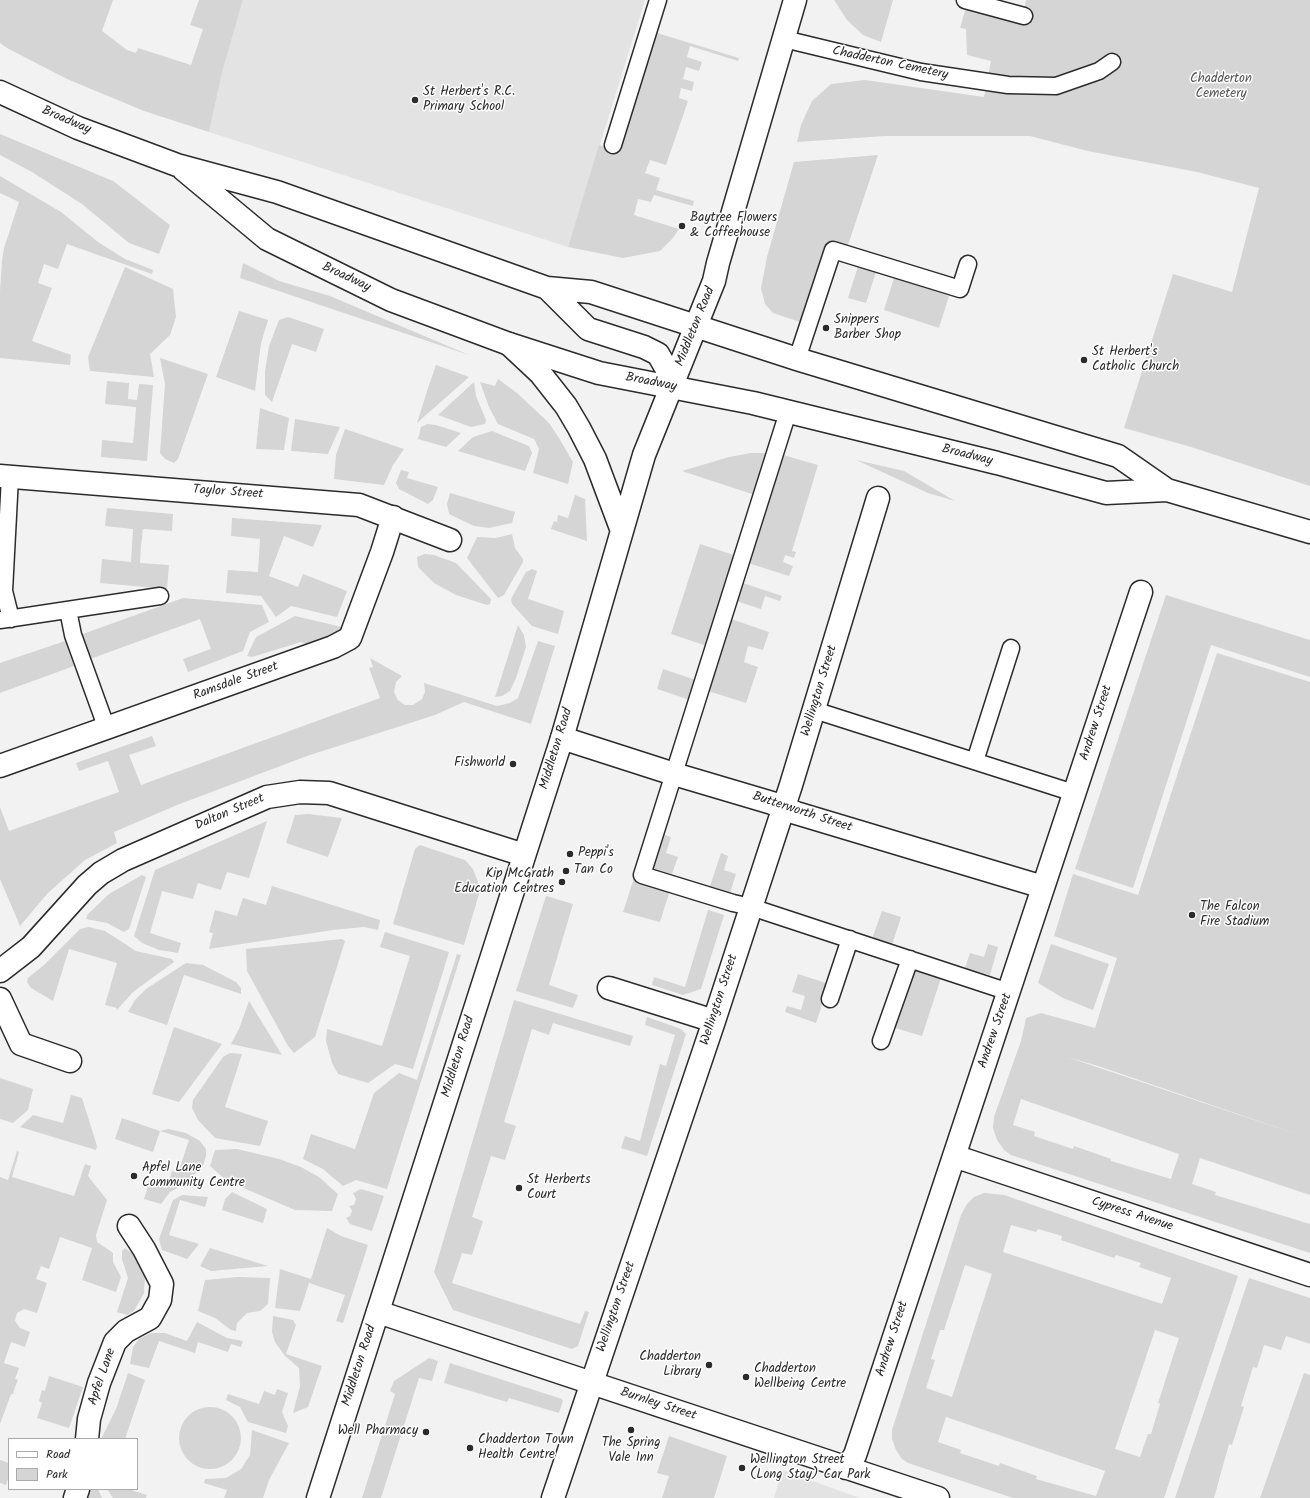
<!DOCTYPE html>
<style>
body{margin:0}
#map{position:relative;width:1310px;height:1498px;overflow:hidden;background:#f2f2f2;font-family:Kalam,sans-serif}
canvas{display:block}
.legend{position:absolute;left:8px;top:1438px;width:130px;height:52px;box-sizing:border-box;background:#fff;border:1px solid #aaa;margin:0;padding:5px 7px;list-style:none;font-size:12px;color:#2b2b2b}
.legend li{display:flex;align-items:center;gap:8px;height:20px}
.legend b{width:20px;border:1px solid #aaa}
</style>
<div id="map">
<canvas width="1310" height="1498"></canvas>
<ul class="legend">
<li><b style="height:5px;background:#fff"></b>Road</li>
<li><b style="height:11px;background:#d5d5d5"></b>Park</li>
</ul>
</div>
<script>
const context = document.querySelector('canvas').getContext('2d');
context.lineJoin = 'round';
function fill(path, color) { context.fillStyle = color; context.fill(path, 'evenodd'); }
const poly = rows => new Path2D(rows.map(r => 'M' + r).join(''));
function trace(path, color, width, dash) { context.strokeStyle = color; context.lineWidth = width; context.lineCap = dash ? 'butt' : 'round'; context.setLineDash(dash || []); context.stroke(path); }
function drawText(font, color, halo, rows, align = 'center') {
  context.font = font + ' Kalam,sans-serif'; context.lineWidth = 3; context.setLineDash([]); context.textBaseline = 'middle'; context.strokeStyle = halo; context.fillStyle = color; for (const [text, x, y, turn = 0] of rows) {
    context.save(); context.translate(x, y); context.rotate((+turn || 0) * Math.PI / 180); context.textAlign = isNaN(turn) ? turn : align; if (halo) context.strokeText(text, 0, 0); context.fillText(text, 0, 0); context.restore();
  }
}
const built = poly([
 [243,0,645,0,568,247,209,132,223,69],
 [782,1470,860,1498,774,1498]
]);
const green = poly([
 [0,0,113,0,102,31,127,50,136,53,138,48,191,65,203,29,190,25,199,0,243,0,223,69,209,132,144,111,67,79,7,48,0,43],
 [834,0,893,0,881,42,863,35,847,20],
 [1026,0,1310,0,1310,486,1191,447,1124,428,1173,274,1232,292,1259,188,1197,172,1088,151,1030,136,885,136,797,142,801,125,812,101,831,84,865,80,984,97,991,61,967,55,966,29,960,28,967,4,1024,10],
 [657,33,739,58,738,61,690,46,687,57,702,62,699,71,686,67,683,79,694,82,692,91,681,88,679,98,688,101,666,165,650,160,645,173,660,178,656,190,694,201,693,206,654,195,651,202,638,199,634,215,679,229,673,238,660,251,623,258,568,247,599,145,619,151],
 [0,134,113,181,170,225,159,254,129,243,82,204,32,172,0,155],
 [878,155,848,245,831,242,803,323,773,313,765,304,761,288,767,257,794,162],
 [0,176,61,212,98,242,125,259,153,270,152,274,67,244,58,269,44,264,38,283,52,288,32,341,71,355,70,365,0,358,0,291,2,261,4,248,19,202,0,193],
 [243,263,279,281,330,296,469,355,240,278],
 [858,266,876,272,866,303,848,298],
 [125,267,173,289,176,317,170,335,150,354,154,377,90,371,88,357],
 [894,278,949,296,939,328,884,310],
 [239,311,268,320,261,343,255,391,216,377],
 [288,317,324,329,316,352,292,344,272,402,265,395,265,372,269,346,279,320],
 [160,358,208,374,178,459,174,463,165,459,160,453,165,384],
 [436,365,469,377,417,423,428,388],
 [498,379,517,393,549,423,559,438,573,462,568,484,533,473,539,449,534,439,498,424,489,407,480,382,495,386],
 [107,381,129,383,128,399,137,400,139,384,153,385,147,461,101,457,102,440,133,443,135,422,136,407,105,404],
 [474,382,476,396,486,420,485,424,471,427,438,415],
 [260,408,289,418,284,450,256,449],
 [295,419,340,427,328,454,291,451],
 [427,424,436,425,461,433,446,447,418,439,421,427],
 [345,429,404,449,393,465,384,485,334,479,336,455],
 [492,431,529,446,532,453,525,471,458,451,473,437],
 [751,453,767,453,755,495,682,471,729,457],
 [783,455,818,465,792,551,796,552,794,558,785,555,783,562,793,566,789,576,748,563],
 [856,460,904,471,955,501,928,493],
 [401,470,409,472,407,478,438,487,433,500,428,504,399,489,396,483],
 [450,493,515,512,512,523,489,528,474,526,449,514,447,504],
 [575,495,585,499,587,541,551,529,554,521,557,522,558,515,568,518],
 [107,508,173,514,172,531,143,529,141,546,140,563,169,565,167,589,100,583,102,559,131,562,132,545,133,529,105,526],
 [232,518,322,525,313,547,284,536,269,576,298,587,303,574,347,591,337,617,291,606,276,617,261,596,226,593,228,570,258,572,260,539,231,536],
 [512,534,515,548,523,559,523,562,504,595,498,598,467,558,477,537,496,538],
 [700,544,737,556,707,646,671,634],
 [425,554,434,555,456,563,491,599,490,604,487,605,456,595,434,583,418,567,417,557],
 [532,569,537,571,528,599,564,611,558,634,532,626,512,604,511,599,526,572],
 [743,583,782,596,780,601,765,596,761,609,736,601],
 [1166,595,1310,640,1310,677,1211,645,1133,888,1075,869],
 [183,598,262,605,269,622,250,632,243,651,188,672,183,659,211,649,200,619,90,659,80,635],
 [295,616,342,627,338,635,312,646,301,642,252,657,247,656,256,637],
 [731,619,769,632,763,650,748,646,744,662,758,667,746,703,708,691],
 [518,625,524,635,526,647,516,678,510,691,502,696,495,697],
 [65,641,74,666,0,693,0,663],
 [538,641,555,646,531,724,464,702,435,715,307,756,177,805,114,832,117,843,85,860,48,893,20,926,0,879,0,807,9,831,119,792,108,761,79,771,76,763,152,736,156,746,129,755,141,785,380,698,369,668,373,667,370,658,402,676,396,682,394,692,398,700,405,705,413,705,422,699,425,692,424,683,497,706,510,703,518,698],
 [1217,653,1310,682,1310,1195,1200,1158,1192,1184,1216,1192,1215,1195,1310,1224,1310,1253,1011,1155,1004,1150,997,1140,993,1128,994,1117,1021,1041,1026,1018,1041,1013,1095,1028,1117,958,1054,936,1073,874,1138,895],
 [1067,1057,1098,1066,1305,1137],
 [1021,1099,1179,1154,1171,1179,1111,1161,1111,1159,1074,1146,1073,1149,1034,1136,1035,1132,1013,1125],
 [663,669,696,680,690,700,657,689],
 [308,814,342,818,328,857,286,843,295,815],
 [267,821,249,878,227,872,221,890,198,883,193,899,162,891,150,933,181,943,178,953,159,950,142,943,134,936,155,870],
 [662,834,671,837,666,853,678,857,672,874,652,868],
 [420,845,465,860,473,869,478,882,479,894,464,945,393,924,415,849],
 [721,853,728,856,724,870,736,874,730,893,710,886],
 [142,875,146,877,129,929,124,932,107,923,86,919,88,914,109,894],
 [634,878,670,890,660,922,623,912],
 [272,886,380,920,378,930,364,927,333,930,209,949,213,933,209,932,215,910,237,916,243,898,266,905],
 [546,896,573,904,549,985,578,995,573,1008,516,991],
 [708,910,724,915,701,989,683,995,652,985,654,977,685,987],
 [882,911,901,917,892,945,872,939],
 [89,927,105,931,136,951,172,959,174,962,133,992,116,1011,117,1008,105,1005,117,963,69,949,53,1001,31,988,27,982,28,978,44,965,80,929],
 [385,932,449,952,413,1069,395,1064,368,1083,338,1074,332,1063,326,1041,327,1029,382,1046,410,956,380,947],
 [342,939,345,941,315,1037,294,1053,288,1046,247,971,246,949],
 [988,944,998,947,990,975,965,968,970,953,984,957],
 [1051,944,1109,964,1093,1010,1063,998,1038,983],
 [457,954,461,955,387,1189,356,1180,343,1186,323,1169,303,1159,311,1134,355,1149,374,1093,399,1073,417,1080],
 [186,963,203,965,236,982,241,988,241,994,184,975,167,1025,128,1012,135,1000,146,989],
 [918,971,941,978,922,1036,892,1027,909,975],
 [798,974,829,984,816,1023,785,1012,787,1006,801,1010,805,996,792,992],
 [514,1000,633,1036,630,1046,553,1023,549,1035,532,1029,504,1122,516,1126,505,1160,491,1156,472,1217,483,1221,472,1255,462,1253,452,1283,580,1324,585,1311,589,1312,578,1346,572,1349,453,1310,434,1272],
 [249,1001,282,1055,231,1044,239,1029],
 [647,1017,681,1029,686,1034,647,1156,621,1148,625,1136,640,1141,660,1064,666,1066,675,1035,645,1025],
 [174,1027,222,1044,179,1102,152,1094],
 [230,1053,242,1054,225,1107,268,1121,260,1146,215,1138,198,1120,192,1108,193,1100,223,1057],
 [0,1078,33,1089,28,1110,13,1123,0,1119],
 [71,1095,82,1098,97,1146,96,1150,20,1127,33,1115,63,1123],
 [122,1118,160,1131,168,1129,186,1133,200,1141,206,1149,206,1156,203,1166,185,1184,170,1192,161,1204,144,1199,149,1183,167,1188,172,1171,178,1173,189,1140,160,1131,153,1152,115,1139],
 [237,1149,279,1159,301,1167,319,1177,338,1194,332,1211,295,1210,227,1181,210,1166,215,1150],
 [17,1151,19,1152,12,1177,74,1196,85,1164,91,1166,88,1176,107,1200,96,1235,97,1242,113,1253,113,1262,121,1277,116,1292,82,1280,92,1248,60,1237,49,1269,41,1266,36,1279,47,1283,37,1313,24,1309,17,1313,15,1321,20,1328,30,1332,25,1347,11,1342,4,1363,19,1368,15,1379,18,1380,15,1387,13,1394,11,1394,0,1424,0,1177,8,1180],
 [361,1189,384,1196,372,1231,350,1224,346,1218,350,1216,352,1211,349,1206,354,1205,356,1199,353,1193],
 [232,1192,267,1209,263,1223,222,1210,225,1199],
 [984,1193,1004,1195,1238,1276,1164,1498,1013,1498,908,1463,902,1459,896,1450,892,1439,892,1430,961,1215,967,1204,974,1197],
 [1011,1225,1036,1232,1038,1229,1062,1236,1061,1240,1114,1258,1116,1255,1141,1263,1139,1267,1171,1278,1162,1304,1003,1252],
 [965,1265,992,1274,952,1397,926,1388,935,1360,931,1359,935,1346,940,1330,944,1330],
 [1155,1330,1179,1338,1158,1403,1160,1404,1151,1434,1148,1434,1140,1457,1115,1449],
 [946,1417,1105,1471,1096,1496,1036,1479,1037,1476,1000,1463,999,1466,960,1453,961,1450,938,1442],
 [182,1195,208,1197,205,1207,180,1200,169,1235,199,1244,187,1259,162,1250,159,1239,173,1200],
 [327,1228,341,1236,368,1245,343,1323,336,1321,345,1295,309,1283,300,1311,275,1308,280,1269,311,1279],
 [125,1248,135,1255,145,1273,144,1293,134,1311,127,1315,117,1312,128,1278,122,1259,122,1251],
 [210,1248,242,1258,268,1266,211,1271,200,1266],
 [238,1277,270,1278,268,1304,260,1311,247,1313,237,1323,236,1331,231,1330,215,1318,198,1311,205,1280],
 [1249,1278,1310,1298,1310,1344,1286,1336,1281,1350,1264,1345,1257,1368,1253,1367,1241,1406,1244,1407,1232,1445,1229,1444,1214,1498,1175,1498],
 [273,1316,293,1320,296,1325,286,1354,322,1366,308,1407,293,1413,300,1386,299,1368,285,1356,275,1342,272,1332],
 [197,1322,227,1338,243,1341,241,1347,231,1344,228,1352,198,1342,195,1353,159,1341,149,1368,130,1364,133,1347,139,1339,151,1333,165,1333,187,1341],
 [429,1358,438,1361,432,1381,419,1378,381,1498,362,1498,395,1394,390,1391,394,1381],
 [450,1363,562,1399,563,1401,559,1413,509,1398,507,1402,444,1383],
 [128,1373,145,1380,125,1439,101,1439,116,1409],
 [1304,1373,1310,1375,1310,1498,1260,1498],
 [49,1376,83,1387,69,1428,37,1418,42,1403,39,1401,42,1390,45,1391],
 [277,1389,288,1393,282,1412,288,1426,286,1433,248,1422,240,1407,226,1400,228,1394,259,1404,264,1391,275,1395],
 '179 1438a31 31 0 1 1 62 0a31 31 0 1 1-62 0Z',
 [252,1430,289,1443,269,1480,263,1498,224,1498,227,1490,204,1483,205,1479,226,1478,241,1469,250,1455],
 [669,1436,727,1456,714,1498,662,1498,669,1476,657,1473],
 [0,1460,9,1463,9,1476,6,1485,0,1483],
 [90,1489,98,1489,102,1498,87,1498],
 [107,1489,128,1489,147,1495,146,1498,113,1498]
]);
const service = poly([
 [965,0,1024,16],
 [784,39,921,72,1008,85,1056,86,1099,71,1112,62],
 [613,145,658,0],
 [797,359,833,250,960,289,968,264],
 [788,412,642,875,733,903,751,907,1009,992],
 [10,477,4,591,11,619],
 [68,610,73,635,107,729],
 [0,620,160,596],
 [814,710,1074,793],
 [975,761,1011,648],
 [830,999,850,939],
 [881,1041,910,959]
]);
const minor = poly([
 [0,476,359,505,450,540],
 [562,738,674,774,772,803,796,813,1043,887],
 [0,766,333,647,350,638,382,552,393,517],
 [0,971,31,947,87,885,101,873,123,860,267,797,300,792,329,793,524,855],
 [609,988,714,1021],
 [0,999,21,1044,70,1061],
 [954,1156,1310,1275],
 [378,1312,938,1498],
 [87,1439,89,1419,99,1383,115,1342,126,1331,150,1318,160,1300,162,1284,144,1249,129,1226],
 [846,1468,855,1455,1141,592],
 [75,1498,78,1489],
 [553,1498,714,1021,791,785,878,498]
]);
const primary = poly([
 [509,344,540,373,566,406,579,428,595,459,622,531],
 [318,1498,562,738,644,455,714,281,718,263,795,0]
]);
const trunk = poly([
 [0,92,78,128,177,165,277,192,547,288,591,292,797,359,1118,456,1167,490,1310,532],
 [184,170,267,239,391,300,509,344,599,373,753,403,997,463,1106,493,1167,490],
 [547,288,588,329,644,347,658,354,669,373,672,388]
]);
const markers = [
 [415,100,4,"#2b2b2b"],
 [682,226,4,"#2b2b2b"],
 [826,328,4,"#2b2b2b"],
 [1084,360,4,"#2b2b2b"],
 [513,764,4,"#2b2b2b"],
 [570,854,4,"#2b2b2b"],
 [566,871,4,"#2b2b2b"],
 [562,882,4,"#2b2b2b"],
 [1192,915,4,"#2b2b2b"],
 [134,1176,4,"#2b2b2b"],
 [519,1188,4,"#2b2b2b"],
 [709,1365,4,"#2b2b2b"],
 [746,1377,4,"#2b2b2b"],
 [631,1430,4,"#2b2b2b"],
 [426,1432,4,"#2b2b2b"],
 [470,1448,4,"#2b2b2b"],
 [742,1468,4,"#2b2b2b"]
];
const streetNames = [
 ["Chadderton Cemetery",890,64,12],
 ["Broadway",66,121,23],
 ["Broadway",346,278,25],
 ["Middleton Road",696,327,-68],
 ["Broadway",651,383,11],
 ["Broadway",967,456,14],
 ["Taylor Street",228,493,4],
 ["Ramsdale Street",236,682,-20],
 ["Wellington Street",820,691,-73],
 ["Andrew Street",1097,723,-72],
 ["Middleton Road",557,749,-73],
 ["Dalton Street",230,813,-23],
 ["Butterworth Street",802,813,18],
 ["Wellington Street",720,1000,-72],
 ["Andrew Street",996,1031,-71],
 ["Middleton Road",459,1057,-73],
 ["Cypress Avenue",1132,1215,18],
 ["Wellington Street",617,1307,-71],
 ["Andrew Street",893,1339,-72],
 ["Middleton Road",360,1366,-72],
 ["Apfel Lane",103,1377,-71],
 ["Burnley Street",658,1405,18]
];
const parkNames = [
 ["Chadderton",1221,80],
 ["Cemetery",1221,95]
];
const poiNames = [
 ["St Herbert's R.C.",423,93],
 ["Primary School",423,108],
 ["Baytree Flowers",690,219],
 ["& Coffeehouse",690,234],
 ["Snippers",834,321],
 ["Barber Shop",834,336],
 ["St Herbert's",1092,353],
 ["Catholic Church",1092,368],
 ["Fishworld",505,764,"right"],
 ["Peppi's",578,854],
 ["Tan Co",574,871],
 ["Kip McGrath",554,875,"right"],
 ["Education Centres",554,890,"right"],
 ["The Falcon",1200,908],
 ["Fire Stadium",1200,923],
 ["Apfel Lane",142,1169],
 ["Community Centre",142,1184],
 ["St Herberts",527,1181],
 ["Court",527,1196],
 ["Chadderton",701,1358,"right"],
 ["Library",701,1373,"right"],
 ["Chadderton",754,1370],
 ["Wellbeing Centre",754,1385],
 ["Well Pharmacy",418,1432,"right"],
 ["Chadderton Town",478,1441],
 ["Health Centre",478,1456],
 ["The Spring",631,1444,"center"],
 ["Vale Inn",631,1459,"center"],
 ["Wellington Street",750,1461],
 ["(Long Stay) Car Park",750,1476]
];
fill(built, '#e3e3e3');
fill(green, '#d5d5d5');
trace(service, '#2b2b2b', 19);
trace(minor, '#2b2b2b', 25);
trace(primary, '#2b2b2b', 25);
trace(trunk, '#2b2b2b', 25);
trace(service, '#fff', 16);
trace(minor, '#fff', 22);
trace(primary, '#fff', 22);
trace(trunk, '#fff', 22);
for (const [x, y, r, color] of markers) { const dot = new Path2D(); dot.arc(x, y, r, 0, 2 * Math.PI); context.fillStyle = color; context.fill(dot); trace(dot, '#fff', 1.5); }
drawText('13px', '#2b2b2b', '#fff', streetNames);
drawText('13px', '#565656', '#fff', parkNames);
drawText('13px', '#2b2b2b', '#fff', poiNames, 'left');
</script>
